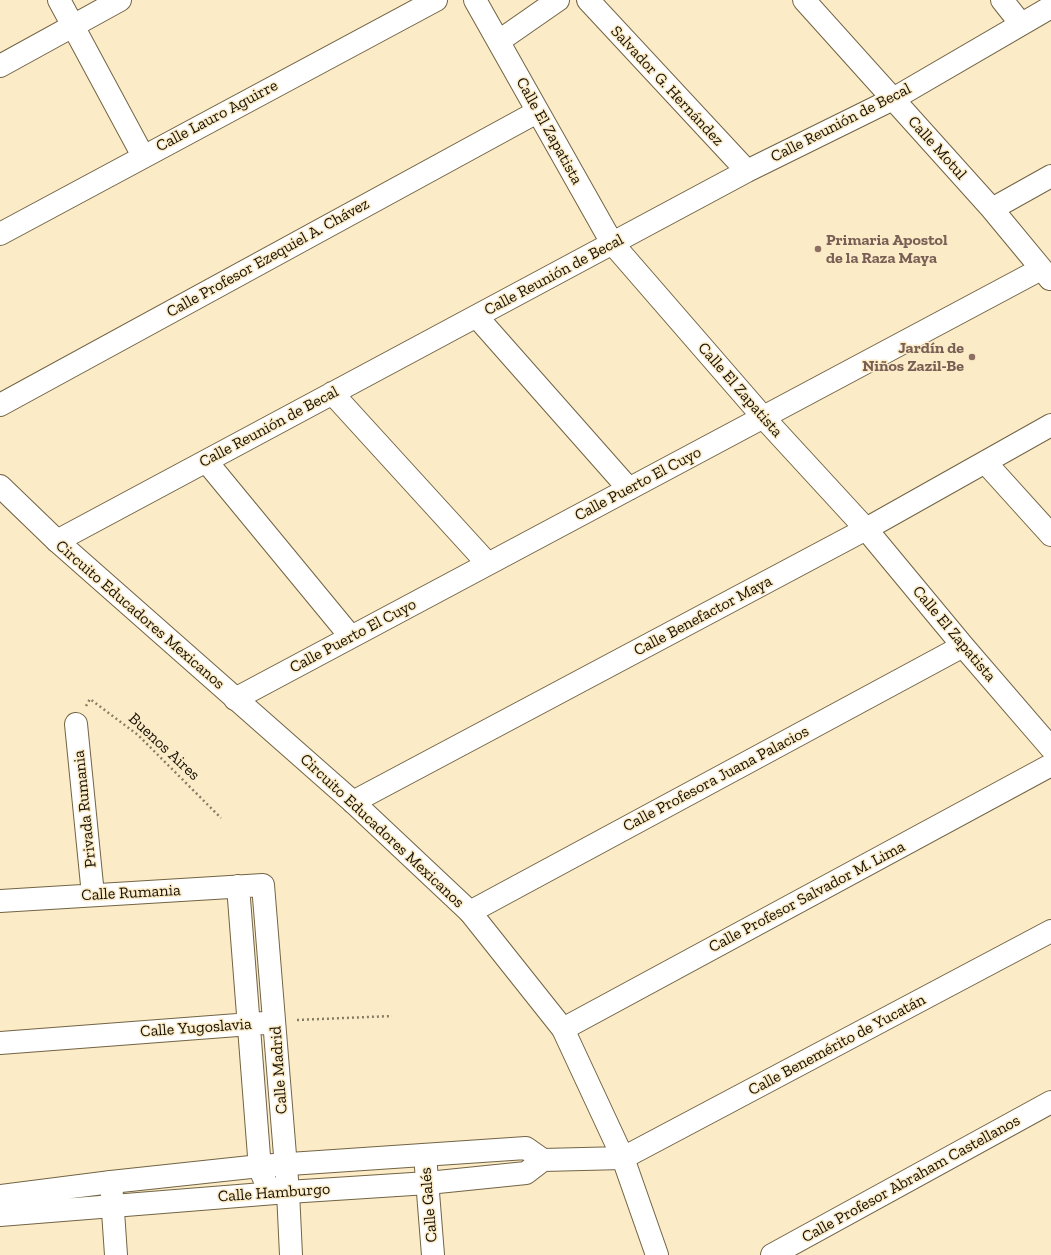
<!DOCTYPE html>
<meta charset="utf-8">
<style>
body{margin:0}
canvas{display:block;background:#fbebc7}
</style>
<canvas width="1051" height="1255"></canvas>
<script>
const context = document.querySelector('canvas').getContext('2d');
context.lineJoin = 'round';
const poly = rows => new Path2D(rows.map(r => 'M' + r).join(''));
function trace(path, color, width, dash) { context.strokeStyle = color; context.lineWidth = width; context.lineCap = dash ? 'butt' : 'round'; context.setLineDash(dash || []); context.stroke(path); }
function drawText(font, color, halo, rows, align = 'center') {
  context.font = font + ' "Zilla Slab",serif'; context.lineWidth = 3; context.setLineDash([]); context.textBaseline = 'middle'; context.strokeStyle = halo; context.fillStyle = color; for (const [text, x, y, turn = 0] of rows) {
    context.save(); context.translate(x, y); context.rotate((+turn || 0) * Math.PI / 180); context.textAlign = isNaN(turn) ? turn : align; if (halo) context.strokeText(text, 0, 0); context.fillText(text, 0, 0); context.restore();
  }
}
const path = poly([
 [86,706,90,699,138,735,221,818],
 [297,1020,392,1016]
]);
const minor = poly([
 [59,0,143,156],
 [475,0,612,243,763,417,866,529,963,646,1051,748],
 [588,0,747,171],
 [804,0,992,209,1050,279],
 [1002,0,1021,24],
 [499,41,558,0],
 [0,66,120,0],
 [992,209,1051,176],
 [0,234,436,0],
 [477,317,629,489],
 [332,393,488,564],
 [0,405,537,112],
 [206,461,351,637],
 [985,462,1051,535],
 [57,541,747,171,893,99,1051,7],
 [235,699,1041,269],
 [76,724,93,895],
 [353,802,866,529,1051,425],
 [238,886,260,1169,270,1193],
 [0,901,263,885,288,1192,291,1255],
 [470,912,963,646],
 [563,1029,1051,765],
 [0,1043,264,1023],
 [425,1155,433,1255],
 [111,1182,116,1255],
 [772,1255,1051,1102]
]);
const tertiary = poly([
 [0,486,57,541,353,802,470,912,563,1029,623,1158,657,1255],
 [0,1196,111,1182,260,1166,526,1148,543,1160],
 [0,1215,288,1192,428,1183,526,1173,543,1160,623,1158,1051,931]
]);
const markers = [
 [818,249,4,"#8d6e63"],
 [972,357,4,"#8d6e63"]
];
const streetNames = [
 ["Salvador G. Hernández",667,86,47],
 ["Calle Lauro Aguirre",217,116,-28],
 ["Calle Reunión de Becal",841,123,-27],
 ["Calle El Zapatista",549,131,61],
 ["Calle Motul",937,148,48],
 ["Calle Profesor Ezequiel A. Chávez",268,258,-29],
 ["Calle Reunión de Becal",554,275,-28],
 ["Calle El Zapatista",740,390,49],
 ["Calle Reunión de Becal",269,427,-28],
 ["Calle Puerto El Cuyo",638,484,-28],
 ["Circuito Educadores Mexicanos",140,615,41],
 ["Calle Benefactor Maya",703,616,-28],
 ["Calle El Zapatista",954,634,50],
 ["Calle Puerto El Cuyo",353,636,-28],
 ["Buenos Aires",164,747,43],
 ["Calle Profesora Juana Palacios",716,779,-28],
 ["Privada Rumania",85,809,-96],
 ["Circuito Educadores Mexicanos",382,831,43],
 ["Calle Rumania",131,893,-3],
 ["Calle Profesor Salvador M. Lima",807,897,-28],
 ["Calle Yugoslavia",196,1028,-4],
 ["Calle Benemérito de Yucatán",837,1045,-28],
 ["Calle Madrid",279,1070,-94],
 ["Calle Profesor Abraham Castellanos",911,1179,-29],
 ["Calle Hamburgo",274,1193,-4],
 ["Calle Galés",429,1205,-95]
];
const educationNames = [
 ["Primaria Apostol",826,240],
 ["de la Raza Maya",826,258],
 ["Jardín de",964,348,"right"],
 ["Niños Zazil-Be",964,366,"right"]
];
trace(minor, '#726444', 24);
trace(tertiary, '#726444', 24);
trace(path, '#877d65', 2.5, [2, 3]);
trace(minor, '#fff', 22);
trace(tertiary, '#fff', 22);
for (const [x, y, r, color] of markers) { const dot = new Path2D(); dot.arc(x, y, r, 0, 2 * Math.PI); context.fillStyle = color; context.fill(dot); trace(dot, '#fbebc7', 1.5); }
drawText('16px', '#151004', '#fbebc7', streetNames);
drawText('bold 16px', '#785e54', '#fbebc7', educationNames, 'left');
</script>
